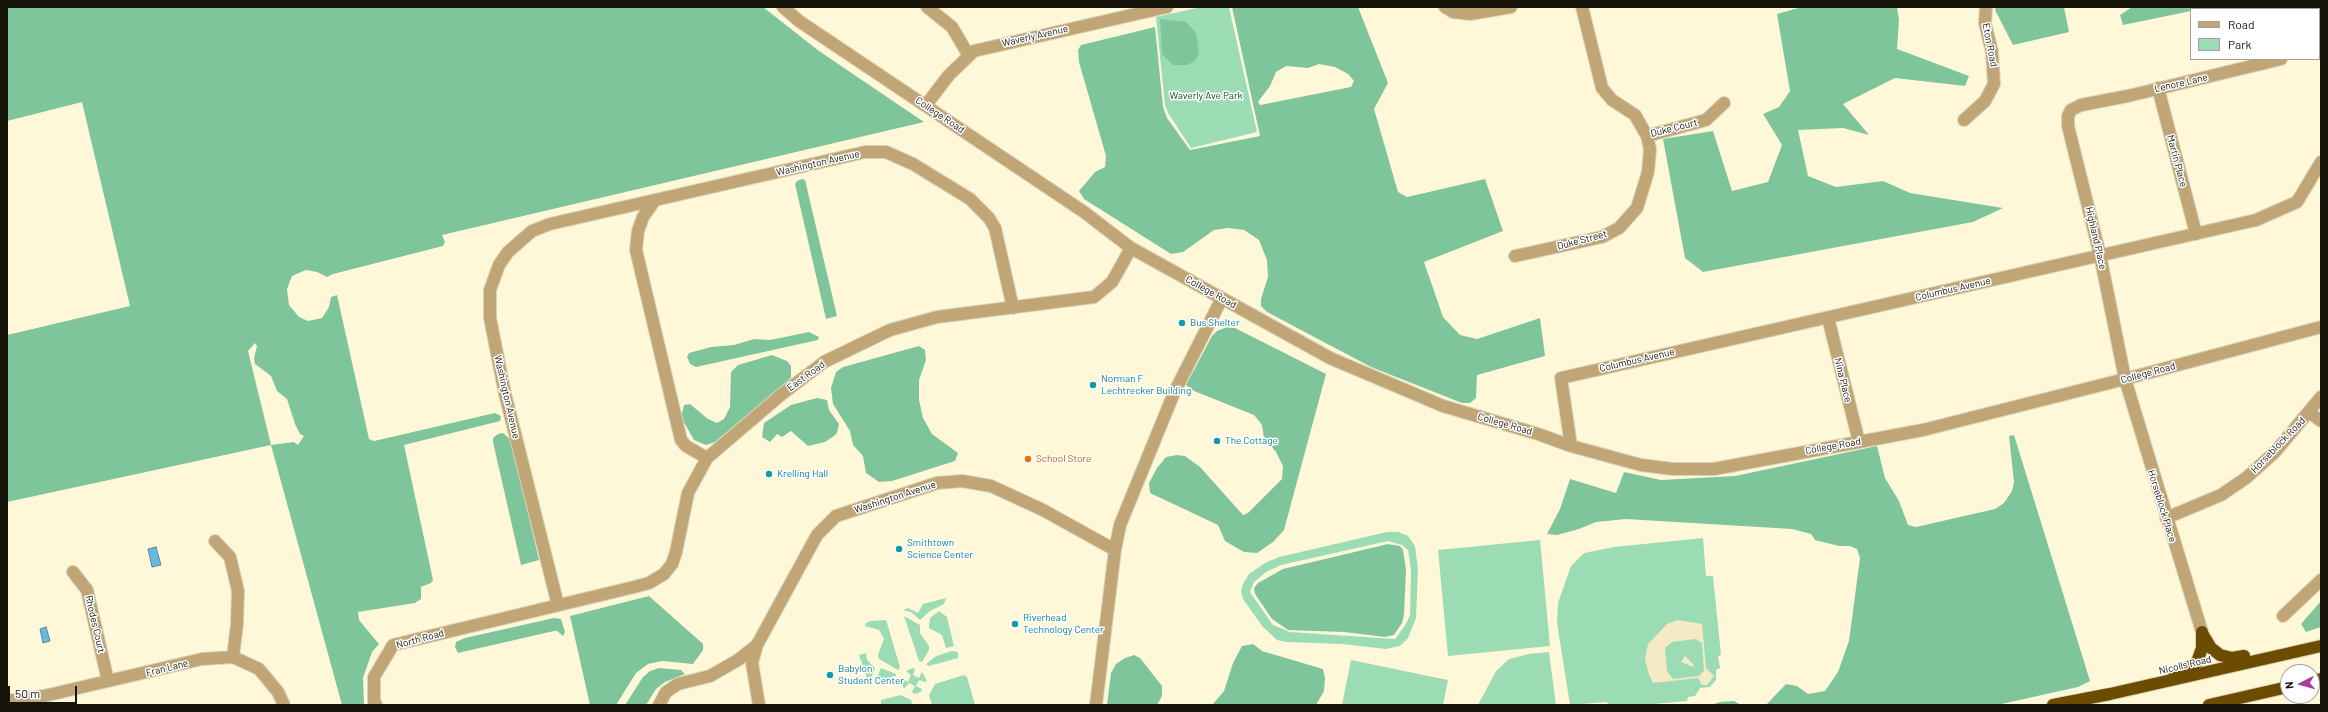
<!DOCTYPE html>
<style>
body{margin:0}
#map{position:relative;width:2328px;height:712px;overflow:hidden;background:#fff8d8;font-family:Barlow,sans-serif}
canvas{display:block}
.frame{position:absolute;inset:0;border:8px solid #171509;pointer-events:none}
.legend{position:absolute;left:2190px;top:8px;width:130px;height:52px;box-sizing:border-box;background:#fff;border:1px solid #a2a19d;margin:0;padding:5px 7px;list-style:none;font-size:12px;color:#171509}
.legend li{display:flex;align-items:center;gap:8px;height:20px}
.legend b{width:20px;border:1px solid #a2a19d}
.north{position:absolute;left:2280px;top:664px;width:40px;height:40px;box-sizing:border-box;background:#fff;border:1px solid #a2a19d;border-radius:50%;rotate:264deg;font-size:11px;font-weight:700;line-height:16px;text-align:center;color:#171509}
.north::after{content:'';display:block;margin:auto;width:14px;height:18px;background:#a83c9d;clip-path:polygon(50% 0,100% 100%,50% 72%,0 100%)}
.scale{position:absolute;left:8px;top:686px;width:69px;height:18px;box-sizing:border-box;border:2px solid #171509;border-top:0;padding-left:5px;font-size:12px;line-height:14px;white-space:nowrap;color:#171509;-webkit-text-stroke:3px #fff;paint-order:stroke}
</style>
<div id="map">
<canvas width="2328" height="712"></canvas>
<div class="frame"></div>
<ul class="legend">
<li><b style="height:5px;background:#c0a577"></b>Road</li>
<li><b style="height:11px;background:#9bdcb4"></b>Park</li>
</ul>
<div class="north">N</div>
<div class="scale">50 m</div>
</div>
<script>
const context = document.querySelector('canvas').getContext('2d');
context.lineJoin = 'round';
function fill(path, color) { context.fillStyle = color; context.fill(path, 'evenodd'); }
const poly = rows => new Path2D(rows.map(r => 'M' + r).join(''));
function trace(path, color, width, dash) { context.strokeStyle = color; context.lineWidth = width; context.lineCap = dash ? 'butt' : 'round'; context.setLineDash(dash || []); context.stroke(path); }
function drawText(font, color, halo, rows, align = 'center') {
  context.font = font + ' Barlow,sans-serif'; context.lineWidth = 3; context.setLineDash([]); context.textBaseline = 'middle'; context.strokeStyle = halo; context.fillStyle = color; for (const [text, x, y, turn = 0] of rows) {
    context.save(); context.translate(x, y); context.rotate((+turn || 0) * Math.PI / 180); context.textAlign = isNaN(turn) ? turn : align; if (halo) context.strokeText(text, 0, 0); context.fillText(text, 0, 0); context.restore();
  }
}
const green = poly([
 [1201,7,1229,7,1257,132,1191,148,1168,113,1165,105,1156,17],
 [1387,532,1398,532,1408,536,1415,546,1418,569,1416,618,1408,638,1400,646,1386,649,1343,644,1286,642,1277,640,1263,627,1243,599,1241,591,1243,584,1249,574,1265,563,1279,557],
 [1388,541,1402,545,1408,550,1411,571,1410,615,1406,624,1395,639,1290,632,1273,625,1250,592,1254,582,1266,572,1281,565],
 [1703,538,1706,576,1713,576,1721,655,1718,656,1720,668,1716,670,1716,680,1710,687,1700,688,1695,696,1688,697,1687,701,1642,705,1608,705,1607,702,1570,705,1557,623,1558,603,1571,566,1584,553,1614,547],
 [1540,540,1550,646,1448,656,1438,550],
 [946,598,944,604,930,611,920,620,911,612,903,610,908,608,918,613,923,604],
 [939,611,947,617,954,646,946,648,942,635,929,628,930,618],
 [904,616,920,625,920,633,929,646,929,650,922,662,919,661],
 [886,620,900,667,898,670,879,659,878,655,884,639,879,630,865,626,866,623,870,621],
 [952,651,958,652,958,658,929,666,926,664,936,656],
 [1549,652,1556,705,1478,705,1496,671,1509,659,1529,654],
 [866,653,867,660,875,668,869,684,859,655],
 [1351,660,1448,680,1443,705,1342,705],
 [881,668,896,674,896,676,875,683],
 [913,668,915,669,913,675,919,678,922,672,927,681,925,682,919,680,916,686,922,689,921,692,914,694,912,692,915,686,909,683,904,689,901,681,902,678,908,682,911,675,906,671],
 [964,675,967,677,975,705,932,705,929,695,935,684],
 [901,695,911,700,913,705,881,704,881,700]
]);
const forest = poly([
 [7,7,763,7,819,51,924,122,442,235,445,242,443,246,333,274,327,277,317,272,306,270,292,276,287,289,289,305,299,317,308,321,322,318,329,307,331,297,337,295,369,439,374,441,495,413,501,416,500,421,404,445,433,580,431,583,421,587,421,599,415,603,358,612,359,620,379,644,372,652,363,678,364,705,342,705,271,445,7,502,7,335,130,306,82,102,7,121],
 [255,343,257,346,254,358,255,364,271,376,277,391,287,399,295,424,300,434,304,436,298,445,294,442,271,445,248,351],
 [1232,7,1358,7,1388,83,1374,109,1398,192,1407,197,1485,179,1503,231,1424,262,1443,317,1460,335,1477,339,1540,318,1545,356,1477,375,1476,398,1470,403,1462,403,1371,367,1267,312,1261,306,1261,299,1268,277,1267,260,1259,240,1244,230,1228,228,1214,230,1183,252,1171,254,1084,199,1079,191,1095,172,1105,167,1106,156,1079,62,1078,50,1081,45,1155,27,1163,107,1167,118,1190,150,1260,136],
 [1319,64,1335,67,1348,74,1354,81,1351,87,1260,105,1258,102,1270,86,1276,72,1286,66,1308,68],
 [1802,7,1897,7,1899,20,1897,49,1969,76,1965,86,1895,78,1843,104,1869,135,1843,128,1798,130,1808,176,1836,187,1883,181,1910,193,2003,208,1973,222,1703,272,1685,258,1663,139,1713,131,1732,191,1768,182,1782,145,1763,114,1779,107,1790,91,1777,14],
 [1996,7,2064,7,2069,32,2013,45,1995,10],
 [2132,7,2212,7,2191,9,2191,11,2123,25,2120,15],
 [1160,19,1186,22,1196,33,1199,54,1195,61,1187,65,1173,65,1162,54],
 [802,179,805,180,837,316,826,319,795,184,797,181],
 [1227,327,1235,328,1326,374,1284,530,1273,542,1257,553,1244,552,1225,541,1218,525,1150,493,1149,483,1157,468,1166,457,1177,455,1185,456,1200,467,1243,515,1248,513,1282,479,1283,466,1276,452,1264,438,1262,425,1254,415,1194,391,1186,385,1212,336,1217,331],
 [809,332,819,337,818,340,696,367,690,364,687,357,689,353,711,347,734,345,754,339,770,340],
 [919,346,925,350,926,360,919,380,919,400,923,418,932,434,958,453,955,461,892,481,879,482,866,473,863,456,853,445,850,431,833,404,831,388,836,372,843,367],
 [772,355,787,361,791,366,791,378,715,442,706,445,694,440,681,417,684,405,690,404,708,419,717,423,724,419,730,407,731,372,738,365],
 [817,398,827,400,829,410,839,424,837,433,834,436,825,442,808,446,791,431,782,437,777,434,770,442,762,437,764,423,791,405],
 [503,433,511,440,539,560,521,565,493,442,493,438,498,434],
 [2014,435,2090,681,2078,687,1997,705,1766,705,1786,684,1797,686,1808,694,1825,691,1838,672,1849,641,1860,558,1857,549,1850,546,1839,546,1815,540,1811,534,1792,529,1626,519,1596,522,1579,529,1557,535,1547,534,1560,509,1570,479,1616,493,1624,472,1661,480,1735,476,1877,446,1885,478,1899,501,1908,525,1916,527,1995,509,2004,503,2012,491,2014,482,2009,436],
 [1388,544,1400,546,1403,550,1406,570,1404,615,1402,623,1394,635,1385,637,1344,632,1288,630,1272,619,1255,594,1254,588,1258,583,1283,569],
 [649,596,703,644,703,650,693,664,662,661,648,664,636,673,616,705,590,705,570,616],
 [2321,601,2321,627,2306,632,2301,624],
 [554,618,561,619,565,632,563,636,557,631,554,631,458,653,455,647,456,642,465,638],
 [1253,644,1262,651,1323,669,1325,678,1324,691,1316,705,1212,705,1224,691,1233,663,1242,646],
 [1134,655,1140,658,1162,686,1162,696,1157,705,1107,705,1111,673,1116,664,1125,658],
 [659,668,681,670,685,674,665,682,656,689,646,705,625,705,643,677,650,671],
 [1734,701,1741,705,1711,705,1720,702]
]);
const sand = poly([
 [1677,620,1702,624,1706,668,1714,676,1707,685,1702,685,1698,678,1653,683,1649,675,1645,659,1648,644,1667,624],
 [1695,639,1702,643,1704,671,1699,676,1673,679,1667,671,1665,648,1672,642],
 [1685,656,1694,665,1693,667,1681,662]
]);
const water = poly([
 [156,547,161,565,152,567,148,549,156,547],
 [46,627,50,641,43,643,40,629,46,627]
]);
const minor = poly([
 [783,7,799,21,1084,212,1131,248,1330,358,1443,406,1538,434,1571,446,1641,465,1673,469,1714,469,1923,430,2125,379,2321,327],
 [927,7,952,27,969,56],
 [1445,7,1453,12,1470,14,1511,7],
 [2319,50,2321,50],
 [2158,88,2196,234],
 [926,105,949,75,974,51,1167,7],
 [1964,120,1985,101,1994,84,1992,52,1985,23,1986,7],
 [1647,136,1706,120,1724,103],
 [1515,256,1602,237,1619,228,1637,208,1648,172,1650,149,1647,136,1635,115,1612,100,1602,88,1582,7],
 [1828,318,1859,442],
 [2309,412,2321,421],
 [1571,446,1561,378,2256,220,2297,202,2321,162],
 [707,458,686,446,681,440,636,250,638,231,643,217,655,200,865,152,886,152,913,164,970,199,989,218,995,228,1013,308],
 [2166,518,2221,495,2246,478,2275,452,2321,397],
 [215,541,230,557,238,591,237,624,233,657],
 [73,572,87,590,108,681],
 [558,605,505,394,490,318,490,290,499,265,508,252,532,231,550,224,655,200],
 [2283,616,2321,580],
 [2202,632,2125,379,2100,255,2068,126,2068,116,2071,110,2081,105,2128,96,2281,59],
 [7,701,44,696,202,659,233,657,259,669,278,692,284,705],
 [376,705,374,701,374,677,393,645,634,587,649,583,664,574,672,564,676,552,688,493,707,458,782,394,824,362,890,330,937,317,1094,297,1112,282,1131,248],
 [659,705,666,692,678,684,710,676,738,660,757,645],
 [759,705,752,663,757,645,817,535,836,516,937,483,962,481,991,486,1043,510,1115,550],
 [1096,705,1115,550,1120,525,1174,393,1222,298]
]);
const highway = poly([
 [2202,633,2211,648,2220,655,2232,658,2244,656],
 [2174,672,2188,668,2197,662,2202,648,2202,632],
 [2312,681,2321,679],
 [2053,705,2110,694,2321,646],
 [2209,705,2288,687]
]);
const markers = [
 [1182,323,4,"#0f9aa8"],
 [1093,385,4,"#0f9aa8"],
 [1217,441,4,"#0f9aa8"],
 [1028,459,4,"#e8710a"],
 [769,474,4,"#0f9aa8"],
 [899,549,4,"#0f9aa8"],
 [1015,624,4,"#0f9aa8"],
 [830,675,4,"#0f9aa8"]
];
const streetNames = [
 ["Waverly Avenue",1035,36,-13],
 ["Eton Road",1990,45,79],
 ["Lenore Lane",2181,83,-13],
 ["College Road",940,115,34],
 ["Duke Court",1674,128,-14],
 ["Martin Place",2177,161,75],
 ["Washington Avenue",818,163,-13],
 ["Highland Place",2096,238,77],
 ["Duke Street",1582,240,-15],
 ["Columbus Avenue",1953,289,-13],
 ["College Road",1211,292,29],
 ["Columbus Avenue",1637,360,-13],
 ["College Road",2148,373,-15],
 ["East Road",806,376,-36],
 ["Nina Place",1843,380,76],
 ["Washington Avenue",507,397,77],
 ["College Road",1505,424,16],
 ["Horseblock Road",2278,445,-46],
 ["College Road",1833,446,-10],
 ["Washington Avenue",895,497,-18],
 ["Horseblock Place",2162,506,73],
 ["Rhodes Court",95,624,77],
 ["North Road",420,639,-15],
 ["Nicolls Road",2185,665,-13],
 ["Fran Lane",167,668,-14]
];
const parkNames = [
 ["Waverly Ave Park",1206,96]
];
const cultureNames = [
 ["Bus Shelter",1190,323],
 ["Norman F",1101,379],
 ["Lechtrecker Building",1101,391],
 ["The Cottage",1225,441],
 ["Krelling Hall",777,474],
 ["Smithtown",907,543],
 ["Science Center",907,555],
 ["Riverhead",1023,618],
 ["Technology Center",1023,630],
 ["Babylon",838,669],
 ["Student Center",838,681]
];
const foodNames = [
 ["School Store",1036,459]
];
fill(green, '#9bdcb4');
fill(forest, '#7fc59b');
fill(sand, '#f4eac4');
fill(water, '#68badc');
trace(water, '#50889d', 1);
trace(minor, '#dad4b7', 14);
trace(highway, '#dad4b7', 14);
trace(minor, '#c0a577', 12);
trace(highway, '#6c4c00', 12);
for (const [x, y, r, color] of markers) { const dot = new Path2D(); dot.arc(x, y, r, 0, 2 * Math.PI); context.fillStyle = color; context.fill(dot); trace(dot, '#fff', 1.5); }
drawText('10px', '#171509', '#fff', streetNames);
drawText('10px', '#10472b', '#fff', parkNames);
drawText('10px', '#0d838f', '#fff', cultureNames, 'left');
drawText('10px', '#c56008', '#fff', foodNames, 'left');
</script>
